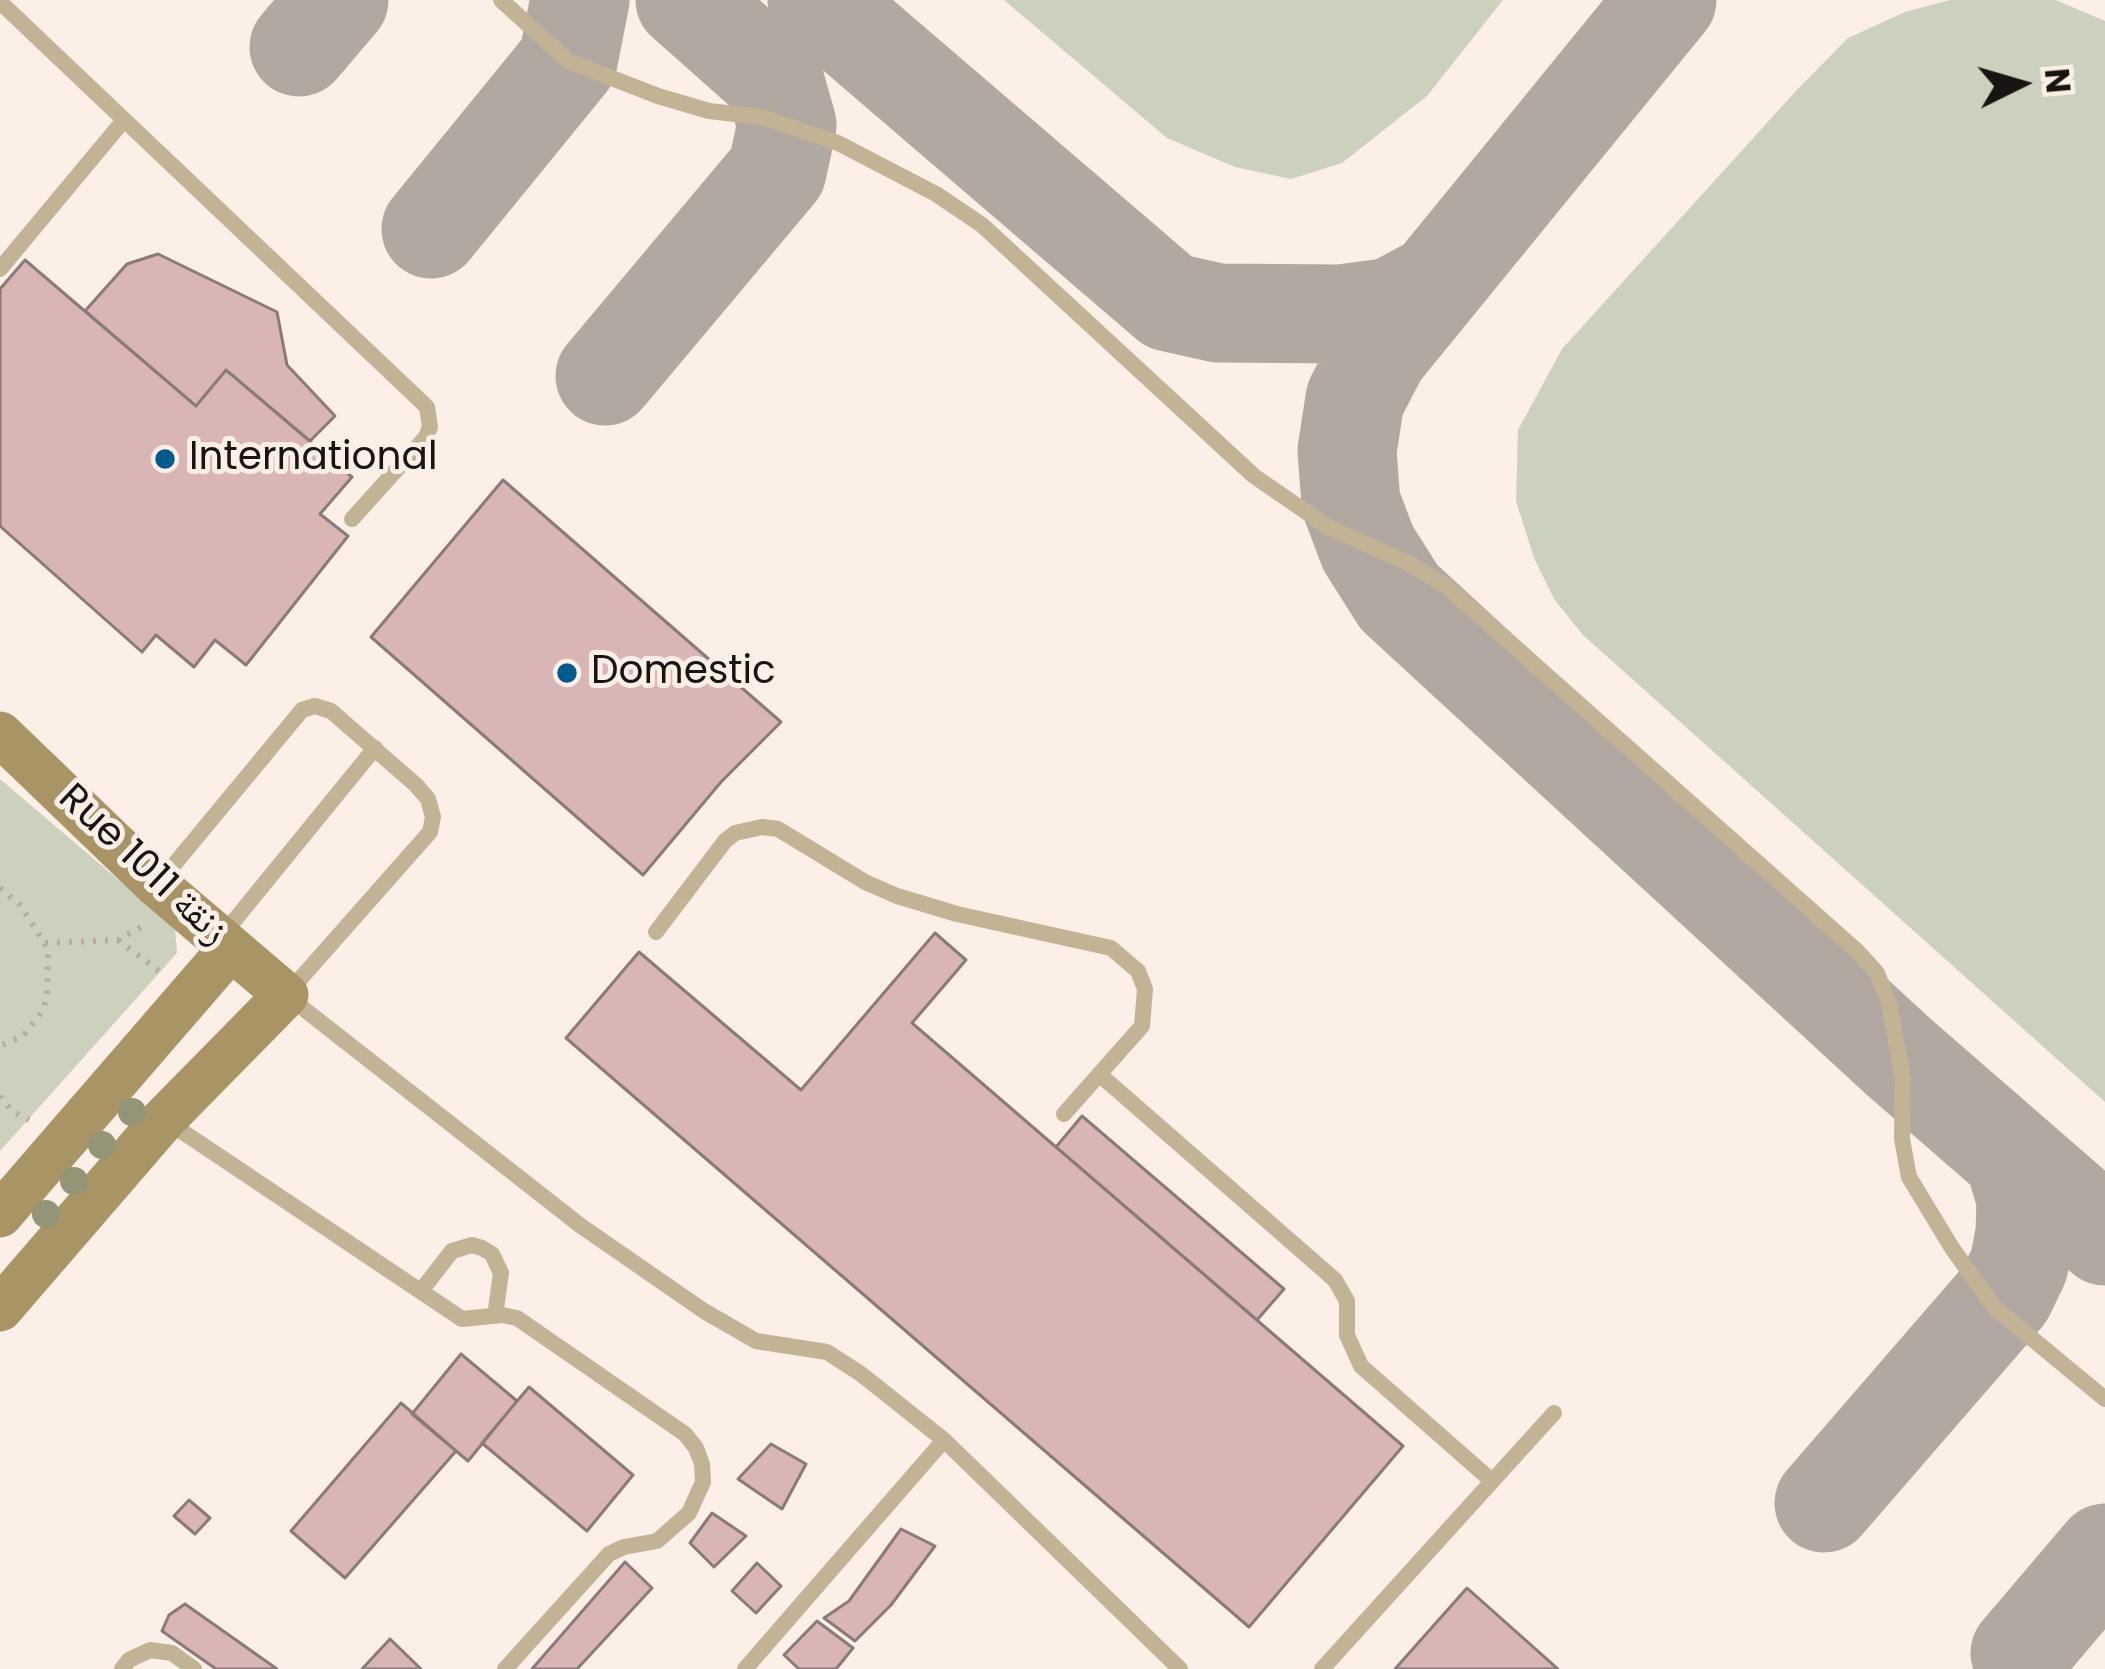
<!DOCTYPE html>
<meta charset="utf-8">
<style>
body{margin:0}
#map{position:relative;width:2105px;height:1669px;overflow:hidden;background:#fcefe7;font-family:Poppins,sans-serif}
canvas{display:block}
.north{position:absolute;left:1961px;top:24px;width:120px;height:120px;-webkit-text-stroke:9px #fcefe7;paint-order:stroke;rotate:85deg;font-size:33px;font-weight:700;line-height:48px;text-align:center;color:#191412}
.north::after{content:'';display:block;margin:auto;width:42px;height:54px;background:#191412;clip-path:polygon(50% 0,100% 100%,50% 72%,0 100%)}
</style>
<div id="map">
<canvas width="2105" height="1669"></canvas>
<div class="north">N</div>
</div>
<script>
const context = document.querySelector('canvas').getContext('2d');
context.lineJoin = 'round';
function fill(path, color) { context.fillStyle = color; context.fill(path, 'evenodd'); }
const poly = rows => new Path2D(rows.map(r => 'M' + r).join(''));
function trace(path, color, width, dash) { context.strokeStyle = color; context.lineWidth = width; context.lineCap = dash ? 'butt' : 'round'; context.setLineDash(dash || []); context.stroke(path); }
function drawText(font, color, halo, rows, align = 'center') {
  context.font = font + ' Poppins,"Noto Naskh Arabic",sans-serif'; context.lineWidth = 10; context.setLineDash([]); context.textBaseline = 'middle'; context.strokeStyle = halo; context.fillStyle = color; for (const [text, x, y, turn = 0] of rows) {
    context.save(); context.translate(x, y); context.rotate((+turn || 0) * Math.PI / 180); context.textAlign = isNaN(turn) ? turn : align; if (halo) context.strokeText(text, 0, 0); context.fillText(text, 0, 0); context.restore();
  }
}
const green = poly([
 [1004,0,1503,0,1427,96,1342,163,1291,179,1235,167,1167,138],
 [1950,0,2056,0,2105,21,2105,1102,1583,635,1554,599,1534,558,1516,501,1518,430,1562,349,1794,93,1848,38,1905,12],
 [0,779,175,928,177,953,0,1151]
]);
const taxiway = poly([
 [817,0,1169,302,1218,313,1340,314,1392,307,1435,284],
 [1667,0,1379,353,1355,399,1347,451,1351,503,1368,548,1399,597,1900,1058,2105,1236],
 [299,47,339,0],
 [431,229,568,61,580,0],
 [605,376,777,171,787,125,774,79,685,0],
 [1824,1503,2005,1294,2019,1265,2025,1233,2026,1199,2015,1161],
 [2020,1653,2105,1553]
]);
const building = poly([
 [158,254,277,312,287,365,335,416,310,441,226,370,196,406,85,311,127,264,158,254],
 [25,260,196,406,226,370,352,477,320,514,348,536,246,665,215,640,194,667,156,635,142,652,0,526,0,289,25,260],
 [503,480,781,722,721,782,643,875,371,637,503,480],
 [935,933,966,960,912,1023,1403,1446,1249,1627,566,1038,639,952,801,1090,935,933],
 [1082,1116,1284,1289,1257,1320,1056,1147,1082,1116],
 [461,1354,517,1401,468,1461,412,1414,461,1354],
 [529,1387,633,1475,587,1531,482,1443,529,1387],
 [401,1403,456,1451,345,1578,291,1531,401,1403],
 [771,1444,806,1464,782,1509,738,1479,771,1444],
 [189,1500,210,1518,195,1534,174,1516,189,1500],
 [712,1513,746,1536,714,1567,690,1543,712,1513],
 [901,1529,935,1546,891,1605,855,1641,824,1618,849,1601,901,1529],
 [625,1562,652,1588,577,1669,532,1669,625,1562],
 [757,1563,781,1586,756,1613,732,1591,757,1563],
 [1467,1588,1558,1669,1395,1669,1467,1588],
 [185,1604,277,1669,216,1669,162,1631,169,1615,185,1604],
 [817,1621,853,1648,836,1669,799,1669,784,1655,817,1621],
 [390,1639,421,1669,362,1669,390,1639]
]);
const path = poly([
 [0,888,20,905,48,949,47,997,42,1012,23,1036,0,1046],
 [118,940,159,971],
 [45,943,118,940,145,925],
 [0,1096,12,1111,29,1120]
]);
const service = poly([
 [501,0,568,61,658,96,709,111,762,117,838,143,936,194,982,225,1254,476,1328,527,1408,563,1445,585,1857,951,1877,973,1889,1003,1903,1078,1902,1139,1909,1177,1952,1248,1995,1308,2105,1399],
 [0,2,427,407,430,427,426,437,352,519],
 [0,269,124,120],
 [158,884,302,710,315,706,331,711,416,785,428,799,433,817,430,832,286,995,581,1226,704,1311,756,1341,827,1352,861,1374,944,1440,1180,1669],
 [656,932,725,841,735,833,762,827,778,829,865,882,897,896,957,914,1111,948,1138,971,1145,989,1142,1026,1064,1114],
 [220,938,375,748],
 [1099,1074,1335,1280,1347,1301,1347,1335,1361,1366,1492,1481],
 [165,1120,462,1319,502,1315,517,1318,685,1434,696,1448,702,1464,703,1482,689,1513,657,1541,624,1547,609,1554,505,1669],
 [421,1291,452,1251,472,1245,482,1248,492,1254,501,1273,495,1316],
 [122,1669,129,1660,150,1650,172,1653,194,1669],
 [745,1669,944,1440],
 [1322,1669,1554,1413]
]);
const secondary = poly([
 [0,734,157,885,286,995,164,1119,0,1309],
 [0,1215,231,948]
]);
const trees = [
 [132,1112],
 [102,1145],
 [74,1181],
 [46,1214]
];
const markers = [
 [165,459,12,"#025b8d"],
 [567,673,12,"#025b8d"]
];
const poiNames = [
 ["International",189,459],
 ["Domestic",591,673]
];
const streetNames = [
 ["Rue 1011 زنقة",142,866,43]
];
fill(green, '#ccd1be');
trace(taxiway, '#b2a8a2', 99);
fill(building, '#d9b6b5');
trace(building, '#8a7b7b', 3);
trace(path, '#b5aaa4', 6, [3, 9]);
trace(service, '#c1b394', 16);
trace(secondary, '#a99465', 45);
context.fillStyle = '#949476';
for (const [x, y] of trees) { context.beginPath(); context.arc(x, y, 14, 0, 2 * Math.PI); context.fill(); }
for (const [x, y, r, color] of markers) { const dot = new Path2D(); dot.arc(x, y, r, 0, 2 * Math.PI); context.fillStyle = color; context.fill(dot); trace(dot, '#fcefe7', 4.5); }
drawText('39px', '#191412', '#fcefe7', poiNames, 'left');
drawText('39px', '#191412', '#fcefe7', streetNames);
</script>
